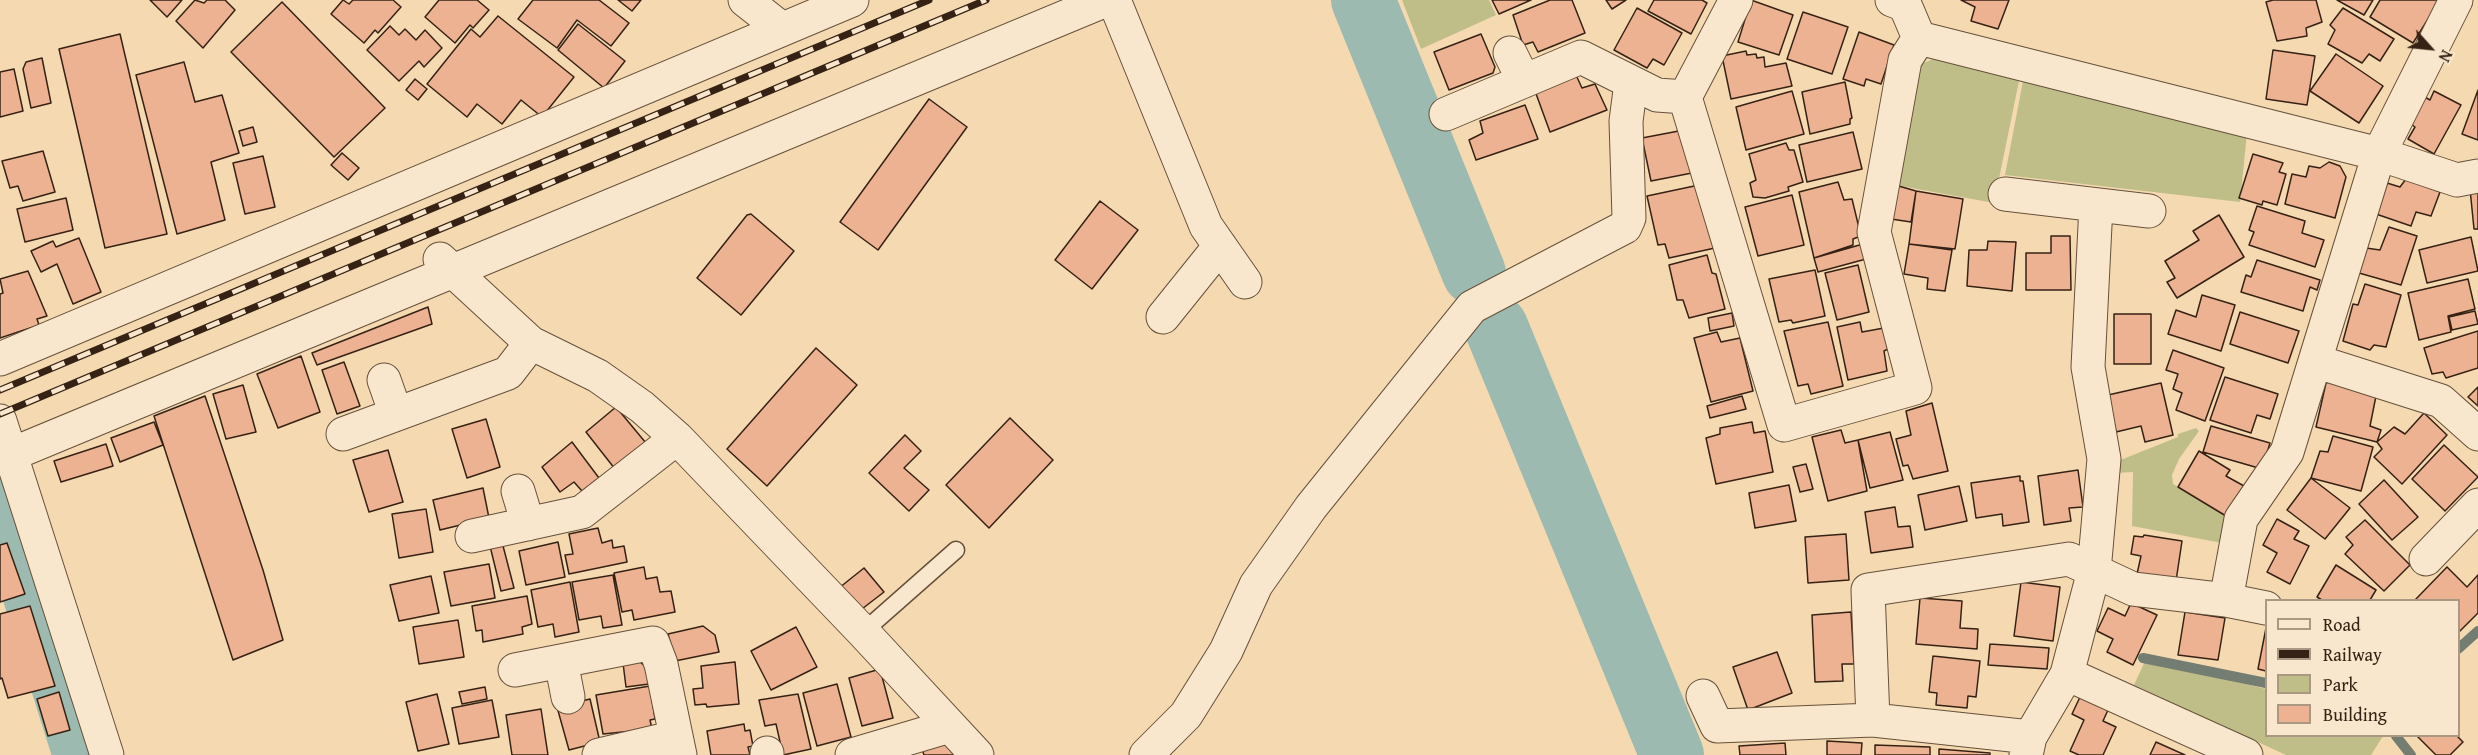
<!DOCTYPE html>
<style>
body{margin:0}
#map{position:relative;width:2478px;height:755px;overflow:hidden;background:#f5dab1;font-family:"Gentium Book Plus",serif}
canvas{display:block}
.legend{position:absolute;left:2265px;top:599px;width:195px;height:138px;box-sizing:border-box;background:#f8e7cc;border:2px solid #aa9882;margin:0;padding:8px 10px;list-style:none;font-size:18px;color:#362214}
.legend li{display:flex;align-items:center;gap:12px;height:30px}
.legend b{width:30px;border:2px solid #aa9882}
.north{position:absolute;left:2400px;top:18px;width:60px;height:60px;-webkit-text-stroke:4px #f8e7cc;paint-order:stroke;rotate:117deg;font-size:16px;font-weight:700;line-height:24px;text-align:center;color:#362214}
.north::after{content:'';display:block;margin:auto;width:21px;height:27px;background:#362214;clip-path:polygon(50% 0,100% 100%,50% 72%,0 100%)}
</style>
<div id="map">
<canvas width="2478" height="755"></canvas>
<ul class="legend">
<li><b style="height:8px;background:#f8e7cc"></b>Road</li>
<li><b style="height:8px;background:#362214"></b>Railway</li>
<li><b style="height:16px;background:#bfbe89"></b>Park</li>
<li><b style="height:16px;background:#edb292"></b>Building</li>
</ul>
<div class="north">N</div>
</div>
<script>
const context = document.querySelector('canvas').getContext('2d');
context.lineJoin = 'round';
function fill(path, color) { context.fillStyle = color; context.fill(path, 'evenodd'); }
const poly = rows => new Path2D(rows.map(r => 'M' + r).join(''));
function trace(path, color, width, dash) { context.strokeStyle = color; context.lineWidth = width; context.lineCap = dash ? 'butt' : 'round'; context.setLineDash(dash || []); context.stroke(path); }
const green = poly([
 [1402,0,1489,0,1496,15,1421,49],
 [1938,57,2019,81,1994,203,1895,185,1919,65],
 [2023,81,2247,133,2240,202,2005,175],
 [2196,428,2199,431,2179,459,2172,475,2173,484,2226,516,2222,543,2132,526,2133,472,2116,473,2118,461,2178,437,2178,434],
 [2146,659,2266,689,2266,736,2383,736,2371,755,2286,755,2134,685]
]);
const stream = poly([
 [2458,649,2478,631],
 [2143,658,2266,683],
 [2396,736,2411,755]
]);
const river = poly([
 [1363,0,1474,273],
 [1496,327,1672,755],
 [0,484,85,755]
]);
const building = poly([
 [150,0,182,0,167,17,150,0],
 [195,0,204,3,207,0,225,0,235,10,203,48,176,21,195,0],
 [343,0,349,4,353,0,393,0,401,7,378,33,375,30,364,43,331,14,343,0],
 [439,0,477,0,489,10,473,28,470,25,455,43,425,17,439,0],
 [533,0,599,0,629,23,611,46,577,20,557,48,518,19,533,0],
 [618,0,641,0,632,11,618,0],
 [1492,0,1531,0,1499,14,1492,0],
 [1550,0,1572,0,1585,33,1538,52,1533,42,1523,45,1513,15,1550,0],
 [1606,0,1626,0,1612,9,1606,0],
 [1654,0,1702,0,1707,3,1691,34,1648,11,1654,0],
 [1751,0,1793,15,1779,55,1738,42,1751,0],
 [1961,0,2009,0,1998,29,1971,21,1975,7,1961,0],
 [2273,0,2316,0,2322,22,2306,28,2307,36,2277,41,2266,2,2273,0],
 [2337,0,2373,0,2364,15,2337,0],
 [2380,0,2440,0,2413,43,2370,17,2380,0],
 [282,2,385,108,334,157,231,52,282,2],
 [1637,8,1682,33,1664,65,1653,59,1647,68,1614,50,1637,8],
 [2343,8,2394,39,2380,61,2369,54,2362,63,2328,44,2335,30,2330,25,2343,8],
 [1803,12,1848,27,1832,74,1787,59,1803,12],
 [498,16,574,77,542,117,521,100,502,124,477,104,467,117,427,84,471,29,480,37,498,16],
 [578,24,625,61,604,88,558,50,578,24],
 [390,26,399,35,405,29,416,40,425,30,442,48,424,67,419,61,399,81,367,50,390,26],
 [1859,32,1894,45,1881,84,1866,79,1864,86,1843,79,1859,32],
 [120,34,167,234,105,248,59,49,120,34],
 [1481,34,1495,67,1493,73,1449,90,1434,52,1481,34],
 [2273,50,2315,56,2307,105,2266,99,2273,50],
 [1746,51,1747,55,1756,54,1757,58,1764,57,1765,67,1786,63,1792,86,1731,99,1722,56,1746,51],
 [2336,54,2383,86,2359,123,2310,91,2336,54],
 [42,58,51,103,31,108,23,69,26,62,42,58],
 [184,62,195,102,222,95,239,153,211,162,225,220,177,234,136,75,184,62],
 [14,69,23,111,0,117,0,72,14,69],
 [1576,75,1582,88,1595,84,1607,110,1550,132,1535,91,1576,75],
 [415,79,427,89,418,100,406,90,415,79],
 [1845,82,1852,118,1850,119,1850,124,1810,134,1802,92,1845,82],
 [2478,90,2478,140,2462,134,2478,90],
 [1792,91,1804,134,1746,150,1736,107,1792,91],
 [2434,91,2461,105,2434,154,2408,139,2415,127,2408,122,2423,96,2430,100,2434,91],
 [929,99,967,127,878,250,840,222,929,99],
 [1525,105,1538,139,1476,160,1469,140,1483,133,1480,121,1525,105],
 [253,127,257,142,243,146,239,131,253,127],
 [1684,130,1692,173,1651,181,1642,138,1684,130],
 [1853,132,1862,169,1807,182,1799,145,1853,132],
 [1786,143,1789,150,1794,150,1803,182,1788,187,1789,191,1765,198,1753,197,1750,183,1756,180,1749,154,1786,143],
 [43,151,55,192,23,201,18,186,10,188,2,161,43,151],
 [342,153,359,168,348,180,331,165,342,153],
 [2253,154,2283,163,2279,172,2286,174,2277,205,2263,201,2262,205,2239,198,2253,154],
 [263,156,275,207,245,214,233,163,263,156],
 [2329,162,2340,166,2346,177,2335,218,2285,204,2292,174,2306,177,2309,166,2320,168,2329,162],
 [2406,179,2440,192,2431,216,2416,212,2411,226,2376,214,2387,183,2400,187,2406,179],
 [1838,182,1844,200,1852,199,1861,236,1853,239,1853,245,1814,258,1799,192,1838,182],
 [1699,185,1715,248,1669,258,1665,244,1658,245,1647,196,1699,185],
 [1895,185,1916,191,1911,222,1891,219,1895,185],
 [2470,189,2478,189,2478,229,2474,229,2470,189],
 [1916,191,1963,199,1955,249,1909,244,1916,191],
 [1792,195,1804,245,1758,256,1745,207,1792,195],
 [66,198,73,230,25,242,17,209,66,198],
 [1100,201,1138,230,1092,289,1055,260,1100,201],
 [2257,206,2305,221,2302,233,2324,240,2315,267,2249,245,2254,232,2249,230,2257,206],
 [751,214,794,251,741,315,697,278,747,215,751,214],
 [2219,215,2244,257,2177,298,2167,282,2175,278,2165,261,2199,240,2193,231,2219,215],
 [2389,227,2417,236,2401,285,2359,273,2366,248,2380,250,2389,227],
 [2051,236,2070,236,2071,290,2026,290,2026,253,2051,253,2051,236],
 [2471,237,2478,271,2427,283,2419,250,2471,237],
 [79,238,101,292,73,304,57,264,41,272,31,251,53,241,56,247,79,238],
 [1988,241,2016,242,2012,291,1967,286,1969,250,1987,250,1988,241],
 [1863,244,1866,259,1818,272,1814,258,1863,244],
 [1909,244,1952,250,1945,291,1927,289,1928,278,1904,274,1909,244],
 [1707,255,1712,273,1716,274,1725,309,1689,318,1683,300,1677,300,1669,265,1707,255],
 [2257,260,2320,280,2317,290,2310,287,2303,311,2241,292,2246,275,2251,277,2257,260],
 [1858,265,1869,312,1837,320,1825,273,1858,265],
 [1815,270,1825,316,1793,323,1791,320,1779,322,1769,279,1815,270],
 [28,271,47,316,37,319,39,325,0,338,0,294,3,293,0,279,28,271],
 [2468,279,2475,309,2448,316,2451,332,2419,340,2408,293,2468,279],
 [2365,284,2401,295,2386,347,2374,345,2370,350,2343,341,2353,304,2358,305,2365,284],
 [2202,295,2235,305,2221,351,2168,334,2176,310,2196,317,2202,295],
 [428,307,432,324,317,365,312,353,428,307],
 [2475,311,2478,324,2452,330,2449,317,2475,311],
 [2240,312,2299,331,2288,363,2230,344,2240,312],
 [1732,313,1734,326,1710,331,1708,318,1732,313],
 [2114,314,2151,314,2151,364,2114,364,2114,314],
 [1828,322,1843,386,1811,394,1808,384,1798,386,1784,331,1828,322],
 [1860,322,1862,332,1884,328,1888,349,1884,351,1887,371,1848,380,1837,327,1860,322],
 [2478,331,2478,368,2446,378,2443,372,2432,374,2424,348,2478,331],
 [1717,332,1721,342,1740,338,1753,391,1711,402,1694,338,1717,332],
 [816,348,857,385,767,486,727,449,816,348],
 [2173,350,2224,368,2205,421,2176,410,2182,393,2173,389,2178,374,2166,370,2173,350],
 [301,356,320,412,278,428,257,374,301,356],
 [344,362,360,406,337,414,322,370,344,362],
 [2225,377,2278,394,2270,419,2257,415,2251,433,2210,420,2225,377],
 [2333,380,2377,391,2370,426,2381,430,2377,442,2316,427,2326,383,2333,380],
 [2161,383,2173,435,2145,442,2141,426,2116,432,2108,395,2161,383],
 [243,385,256,432,226,439,213,394,243,385],
 [2478,387,2478,406,2468,397,2478,387],
 [205,396,263,570,283,640,233,660,154,416,205,396],
 [1742,396,1746,409,1710,418,1707,406,1742,396],
 [1932,403,1948,471,1913,479,1908,465,1903,466,1896,439,1911,435,1906,411,1932,403],
 [616,407,646,443,615,469,586,432,616,407],
 [2424,413,2447,435,2402,484,2374,457,2382,449,2377,442,2394,427,2405,434,2424,413],
 [1010,418,1053,460,989,528,946,485,1010,418],
 [486,419,500,467,467,478,452,429,486,419],
 [154,422,163,445,120,462,111,438,154,422],
 [1752,422,1754,433,1765,431,1773,472,1716,484,1706,438,1720,434,1720,428,1752,422],
 [2211,426,2270,443,2262,469,2203,452,2211,426],
 [1841,430,1845,443,1858,440,1867,491,1828,501,1812,437,1841,430],
 [1890,432,1903,480,1870,488,1858,440,1890,432],
 [905,435,921,451,904,468,929,490,909,511,869,473,905,435],
 [2333,436,2373,447,2361,491,2311,478,2320,451,2328,452,2333,436],
 [572,442,599,478,582,491,574,482,560,492,542,467,572,442],
 [106,444,113,466,61,482,54,461,106,444],
 [2444,445,2478,477,2445,511,2412,479,2444,445],
 [388,450,403,502,369,512,353,460,388,450],
 [2199,451,2230,470,2226,476,2244,486,2226,516,2178,487,2199,451],
 [1806,464,1813,489,1800,492,1793,467,1806,464],
 [2078,470,2083,507,2069,508,2071,521,2044,525,2038,476,2078,470],
 [2020,476,2020,481,2023,481,2029,522,2003,526,2002,514,1976,518,1971,483,2020,476],
 [2311,478,2350,508,2325,539,2287,510,2311,478],
 [2384,480,2418,517,2392,540,2359,504,2384,480],
 [1789,485,1796,521,1755,528,1749,493,1789,485],
 [1959,486,1967,521,1925,530,1918,495,1959,486],
 [483,488,489,518,440,530,433,500,483,488],
 [1895,507,1898,527,1910,526,1913,547,1871,553,1865,512,1895,507],
 [426,509,433,552,399,558,392,514,426,509],
 [2277,519,2299,531,2294,539,2309,546,2290,584,2267,572,2277,553,2263,545,2277,519],
 [2365,520,2410,565,2384,591,2345,554,2353,545,2346,537,2365,520],
 [598,528,602,543,612,540,613,548,624,546,627,562,569,574,565,555,573,554,569,534,598,528],
 [1846,534,1849,580,1808,583,1805,537,1846,534],
 [2144,535,2182,541,2176,581,2137,574,2141,556,2131,554,2134,536,2143,537,2144,535],
 [502,542,514,588,501,591,490,546,502,542],
 [558,542,565,577,526,585,519,551,558,542],
 [7,543,25,594,0,602,0,545,7,543],
 [489,564,495,598,451,606,444,572,489,564],
 [2336,565,2376,590,2370,600,2322,600,2317,597,2336,565],
 [644,567,646,579,657,577,660,592,671,591,675,612,634,620,632,610,622,612,614,573,644,567],
 [2447,567,2467,587,2478,575,2478,613,2458,633,2458,600,2415,600,2447,567],
 [864,568,884,592,858,612,839,588,864,568],
 [613,575,622,625,603,628,601,616,579,620,572,582,613,575],
 [431,576,439,613,399,621,390,585,431,576],
 [570,582,579,632,555,637,553,624,538,627,531,590,570,582],
 [2021,582,2060,587,2053,641,2014,636,2021,582],
 [527,596,532,624,522,627,523,634,483,642,482,630,476,631,472,606,527,596],
 [1920,598,1962,601,1960,628,1978,629,1977,649,1916,644,1920,598],
 [2131,603,2157,615,2133,665,2107,652,2113,639,2097,631,2108,608,2125,616,2131,603],
 [30,606,55,686,8,698,2,678,0,679,0,614,30,606],
 [1851,612,1854,664,1842,664,1843,681,1815,682,1812,615,1851,612],
 [2185,612,2225,618,2218,660,2178,655,2185,612],
 [458,620,464,657,419,664,413,627,458,620],
 [703,626,715,635,719,652,675,661,668,634,703,626],
 [796,627,817,667,771,690,751,651,796,627],
 [2266,628,2266,671,2258,669,2266,628],
 [1990,644,2049,648,2047,669,1988,665,1990,644],
 [1777,652,1792,693,1748,710,1733,667,1777,652],
 [1933,656,1980,661,1976,697,1968,696,1967,708,1936,705,1937,693,1929,692,1933,656],
 [639,661,647,668,649,684,626,687,623,663,639,661],
 [735,662,739,704,707,707,706,704,695,705,693,689,703,688,701,666,735,662],
 [880,669,893,718,862,726,849,678,880,669],
 [837,684,851,737,817,746,803,693,837,684],
 [650,686,655,719,650,720,652,729,603,734,596,695,650,686],
 [485,687,487,699,462,704,459,692,485,687],
 [59,692,70,730,48,736,37,699,59,692],
 [437,694,449,744,418,751,406,702,437,694],
 [798,694,811,749,783,755,776,724,765,726,759,700,798,694],
 [2080,697,2108,710,2103,721,2116,727,2103,755,2079,755,2070,751,2084,720,2072,714,2080,697],
 [590,699,600,742,569,750,557,707,590,699],
 [492,700,499,737,459,744,452,708,492,700],
 [541,709,548,755,512,755,506,715,541,709],
 [744,724,745,731,750,730,753,746,748,747,750,755,711,755,707,731,744,724],
 [2417,736,2457,736,2463,742,2450,755,2436,755,2417,736],
 [1827,741,1862,743,1861,755,1827,755,1827,741],
 [2156,742,2185,755,2150,755,2156,742],
 [1785,743,1786,755,1740,755,1739,746,1785,743],
 [949,744,958,755,924,755,921,746,949,744],
 [1875,745,1930,747,1930,755,1875,755,1875,745],
 [1939,749,1990,753,1990,755,1939,755,1939,749]
]);
const lane = poly([
 [863,632,956,550]
]);
const street = poly([
 [745,0,782,29],
 [1114,0,1206,226,1245,282],
 [1736,0,1685,97,1784,425,1915,388,1874,232,1905,60,1919,38],
 [1892,0,1905,5,1919,38,2379,154,2457,180,2478,176],
 [2456,0,2379,154,2315,361,2441,401,2478,434],
 [1510,53,1524,81],
 [1446,114,1581,57,1657,95,1685,97],
 [2005,194,2149,211],
 [440,259,531,343,598,376,642,407,677,438,863,632,977,755],
 [1163,317,1220,246],
 [0,359,852,0],
 [384,380,396,414],
 [0,421,107,755],
 [343,434,508,373,531,343],
 [0,459,1106,0],
 [518,491,528,524],
 [472,536,582,512,677,438],
 [2426,559,2478,505],
 [2226,600,2241,519,2287,452,2315,361],
 [561,661,568,697],
 [515,670,653,643,661,664,680,755],
 [2067,674,2246,755],
 [1703,696,1717,726,1873,720,2030,737],
 [1873,720,1868,590,2069,559,2133,589,2226,600,2266,608],
 [767,753,767,755],
 [599,755,676,737],
 [852,755,950,726],
 [1146,755,1186,715,1226,651,1256,585,1311,507,1472,307,1625,227,1629,218,1626,121,1631,83],
 [2026,755,2030,737,2067,674,2094,571,2104,459,2088,367,2096,205]
]);
const rail = poly([
 [0,390,929,0],
 [0,414,986,0]
]);
fill(green, '#bfbe89');
trace(stream, '#737d71', 10);
trace(river, '#9cbaaf', 64);
fill(building, '#edb292');
trace(building, '#362214', 1.5);
trace(lane, '#66503b', 19);
trace(street, '#66503b', 35);
trace(lane, '#f8e7cc', 16);
trace(street, '#f8e7cc', 33);
trace(rail, '#362214', 7);
trace(rail, '#f8e7cc', 4.5, [14]);
</script>
